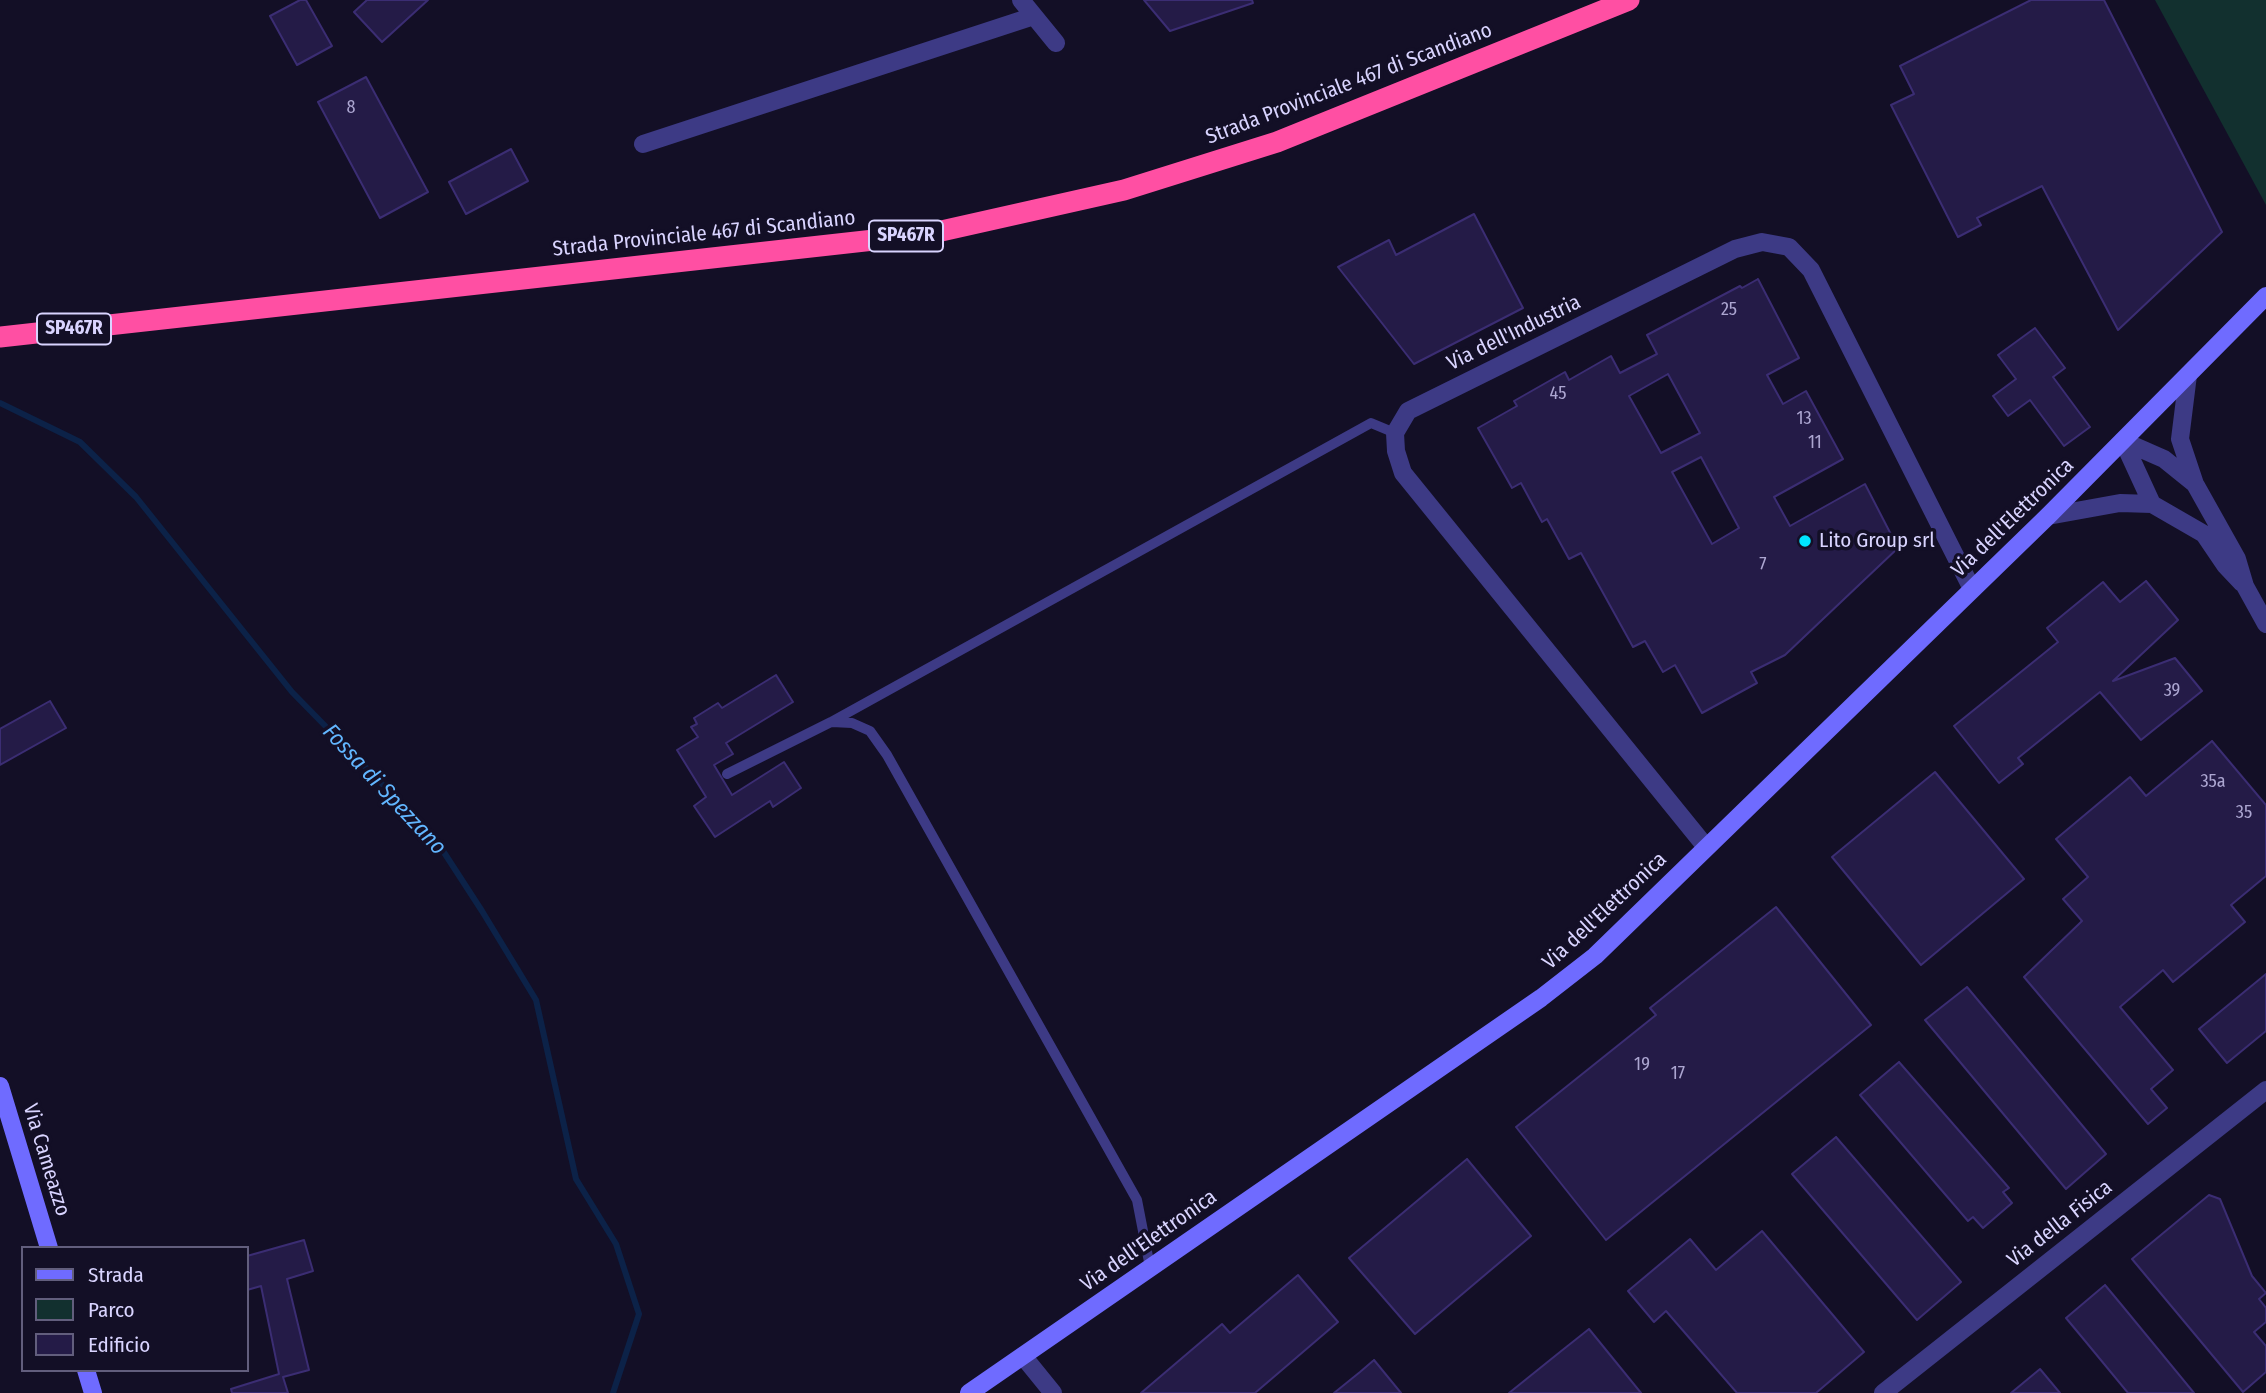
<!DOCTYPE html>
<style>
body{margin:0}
#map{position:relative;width:2266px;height:1393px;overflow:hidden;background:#130f26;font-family:"Fira Sans Condensed",sans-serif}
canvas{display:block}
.legend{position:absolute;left:21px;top:1246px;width:228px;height:126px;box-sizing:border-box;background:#130f26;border:2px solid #625e7d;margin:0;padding:9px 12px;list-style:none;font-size:21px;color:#d9d4ff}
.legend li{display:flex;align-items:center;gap:14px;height:35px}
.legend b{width:35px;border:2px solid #625e7d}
</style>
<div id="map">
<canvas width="2266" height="1393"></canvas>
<ul class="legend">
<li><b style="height:9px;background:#6f6bff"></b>Strada</li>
<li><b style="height:19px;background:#12302f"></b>Parco</li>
<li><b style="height:19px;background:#241b47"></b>Edificio</li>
</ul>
</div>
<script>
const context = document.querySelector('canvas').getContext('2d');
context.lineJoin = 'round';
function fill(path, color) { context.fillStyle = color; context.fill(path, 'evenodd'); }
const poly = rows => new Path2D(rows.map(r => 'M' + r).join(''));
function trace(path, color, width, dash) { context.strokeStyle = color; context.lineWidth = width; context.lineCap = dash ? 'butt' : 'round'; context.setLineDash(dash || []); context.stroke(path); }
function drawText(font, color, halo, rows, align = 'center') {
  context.font = font + ' "Fira Sans Condensed",sans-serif'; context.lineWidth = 7; context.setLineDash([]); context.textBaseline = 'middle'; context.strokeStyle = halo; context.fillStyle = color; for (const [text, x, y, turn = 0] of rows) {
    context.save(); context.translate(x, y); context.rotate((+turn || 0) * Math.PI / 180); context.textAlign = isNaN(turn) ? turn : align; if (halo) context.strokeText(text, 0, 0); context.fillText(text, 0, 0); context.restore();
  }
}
const green = poly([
 [2155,0,2266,0,2266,205]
]);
const stream = poly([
 [0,403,80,442,136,497,292,692,434,837,482,911,536,1000,576,1179,616,1244,639,1314,613,1393]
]);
const building = poly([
 [300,0,306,0,332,46,297,65,270,16,300,0],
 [367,0,428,0,382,42,354,12,367,0],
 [1144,0,1252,0,1253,3,1170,31,1144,0],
 [2031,0,2104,0,2222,232,2118,330,2042,186,1977,218,1981,225,1958,237,1891,105,1914,94,1900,66,2031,0],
 [366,77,428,192,380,218,318,102,366,77],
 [511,149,528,181,466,214,449,182,511,149],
 [1474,214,1523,308,1414,364,1338,267,1389,240,1396,255,1474,214],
 [1758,279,1799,358,1767,375,1783,404,1806,391,1843,459,1774,497,1790,526,1865,484,1898,548,1785,655,1751,672,1757,683,1702,713,1675,665,1663,672,1645,641,1633,647,1581,553,1569,559,1547,519,1542,522,1521,483,1512,488,1478,428,1517,406,1514,401,1565,372,1569,380,1611,356,1620,373,1657,354,1647,335,1740,286,1742,288,1758,279],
 [1668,374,1700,433,1661,453,1629,396,1668,374],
 [1701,457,1739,528,1712,544,1672,472,1701,457],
 [2035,328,2065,368,2053,377,2090,427,2064,446,2030,400,2008,416,1993,396,2016,379,1998,355,2035,328],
 [2146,581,2178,620,2113,681,2175,658,2202,691,2141,740,2100,692,2018,758,2023,764,1999,783,1954,726,2058,642,2047,628,2103,582,2120,602,2146,581],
 [776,675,793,702,726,743,733,754,714,765,732,795,784,762,801,788,773,807,770,801,715,837,694,806,706,797,677,750,698,737,691,727,697,724,694,718,718,703,722,708,776,675],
 [50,701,66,728,0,765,0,729,50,701],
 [2212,741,2266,805,2266,876,2231,905,2245,922,2173,982,2163,970,2120,1007,2173,1070,2151,1089,2167,1108,2148,1124,2024,977,2082,921,2063,899,2088,877,2056,839,2130,777,2146,796,2212,741],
 [1935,772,2024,879,1921,965,1832,857,1935,772],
 [1776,907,1871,1025,1606,1240,1516,1127,1656,1015,1650,1008,1776,907],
 [2266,974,2266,1031,2227,1063,2199,1029,2266,974],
 [1967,987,2106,1154,2066,1189,1925,1020,1967,987],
 [1899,1062,2009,1188,2003,1192,2012,1203,1983,1228,1973,1217,1968,1221,1860,1095,1899,1062],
 [1836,1137,1961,1282,1917,1320,1792,1174,1836,1137],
 [1467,1159,1531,1236,1415,1334,1349,1258,1467,1159],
 [2209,1195,2220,1199,2252,1276,2266,1293,2259,1299,2266,1308,2266,1322,2254,1332,2266,1346,2266,1372,2243,1392,2132,1259,2209,1195],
 [1762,1231,1864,1352,1816,1393,1737,1393,1666,1311,1654,1322,1628,1291,1690,1239,1716,1270,1762,1231],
 [304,1240,313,1271,287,1279,309,1370,283,1377,288,1393,232,1393,231,1389,279,1374,261,1286,247,1290,247,1256,304,1240],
 [1298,1275,1338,1322,1255,1393,1141,1393,1222,1324,1230,1333,1298,1275],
 [2105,1285,2120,1303,2194,1393,2128,1393,2081,1336,2066,1318,2105,1285],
 [1589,1329,1641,1393,1509,1393,1560,1352,1589,1329],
 [1374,1360,1401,1393,1334,1393,1360,1372,1374,1360],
 [2040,1369,2060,1393,2011,1393,2040,1369]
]);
const lane = poly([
 [832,722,852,723,870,731,887,755,1137,1200,1150,1267],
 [727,774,831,722,1371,423,1395,433]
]);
const street = poly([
 [1021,0,1056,43],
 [643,144,1034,16],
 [2188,375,2180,439,2195,484,2237,559,2245,586,2266,624],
 [2123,441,2164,459,2195,484],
 [2123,441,2152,504],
 [2048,516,2120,503,2152,504,2204,534,2225,565,2242,583],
 [1706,847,1403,473,1396,451,1395,433,1408,411,1735,249,1762,242,1789,247,1811,270,1972,589],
 [1023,1356,1053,1393],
 [1883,1393,2266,1090]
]);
const secondary = poly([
 [0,1086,49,1248],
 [86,1370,93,1393],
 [969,1393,1541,998,1595,956,2048,516,2266,296]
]);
const highway = poly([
 [0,337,928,234,1124,190,1277,142,1629,0]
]);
const markers = [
 [1805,541,7,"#00e5ff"]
];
const numberNames = [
 ["8",351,108],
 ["25",1729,310],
 ["45",1558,394],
 ["13",1804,419],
 ["11",1815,443],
 ["7",1763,565],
 ["39",2172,691],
 ["35a",2213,782],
 ["35",2244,813],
 ["19",1642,1065],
 ["17",1678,1074]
];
const shields = [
 [906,236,74],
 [74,329,74]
];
const shieldNames = [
 ["SP467R",906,236],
 ["SP467R",74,329]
];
const streetNames = [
 ["Strada Provinciale 467 di Scandiano",1349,84,-21],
 ["Strada Provinciale 467 di Scandiano",704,234,-6],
 ["Via dell'Industria",1514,333,-26],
 ["Via dell'Elettronica",2013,518,-44],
 ["Via dell'Elettronica",1605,911,-43],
 ["Via Cameazzo",46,1160,73],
 ["Via della Fisica",2060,1224,-38],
 ["Via dell'Elettronica",1149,1241,-35]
];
const poiNames = [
 ["Lito Group srl",1819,541]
];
const waterNames = [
 ["Fossa di Spezzano",384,790,47]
];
fill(green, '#12302f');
trace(stream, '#0c2248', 6);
fill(building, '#241b47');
trace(building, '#3b2d73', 2);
trace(lane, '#3d3a85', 10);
trace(street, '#3d3a85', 18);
trace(secondary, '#6f6bff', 18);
trace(highway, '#ff4fa3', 21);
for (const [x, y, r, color] of markers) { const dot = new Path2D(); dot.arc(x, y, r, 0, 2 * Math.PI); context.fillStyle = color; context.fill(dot); trace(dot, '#130f26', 2.5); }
drawText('18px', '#aca6d1', null, numberNames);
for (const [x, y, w] of shields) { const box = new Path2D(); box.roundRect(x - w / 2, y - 15.5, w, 31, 5); context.fillStyle = '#130f26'; context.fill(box); trace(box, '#d9d4ff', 2); }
drawText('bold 19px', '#d9d4ff', null, shieldNames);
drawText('21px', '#d9d4ff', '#130f26', streetNames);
drawText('21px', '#d9d4ff', '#130f26', poiNames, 'left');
drawText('italic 23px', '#62b6ff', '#130f26', waterNames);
</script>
